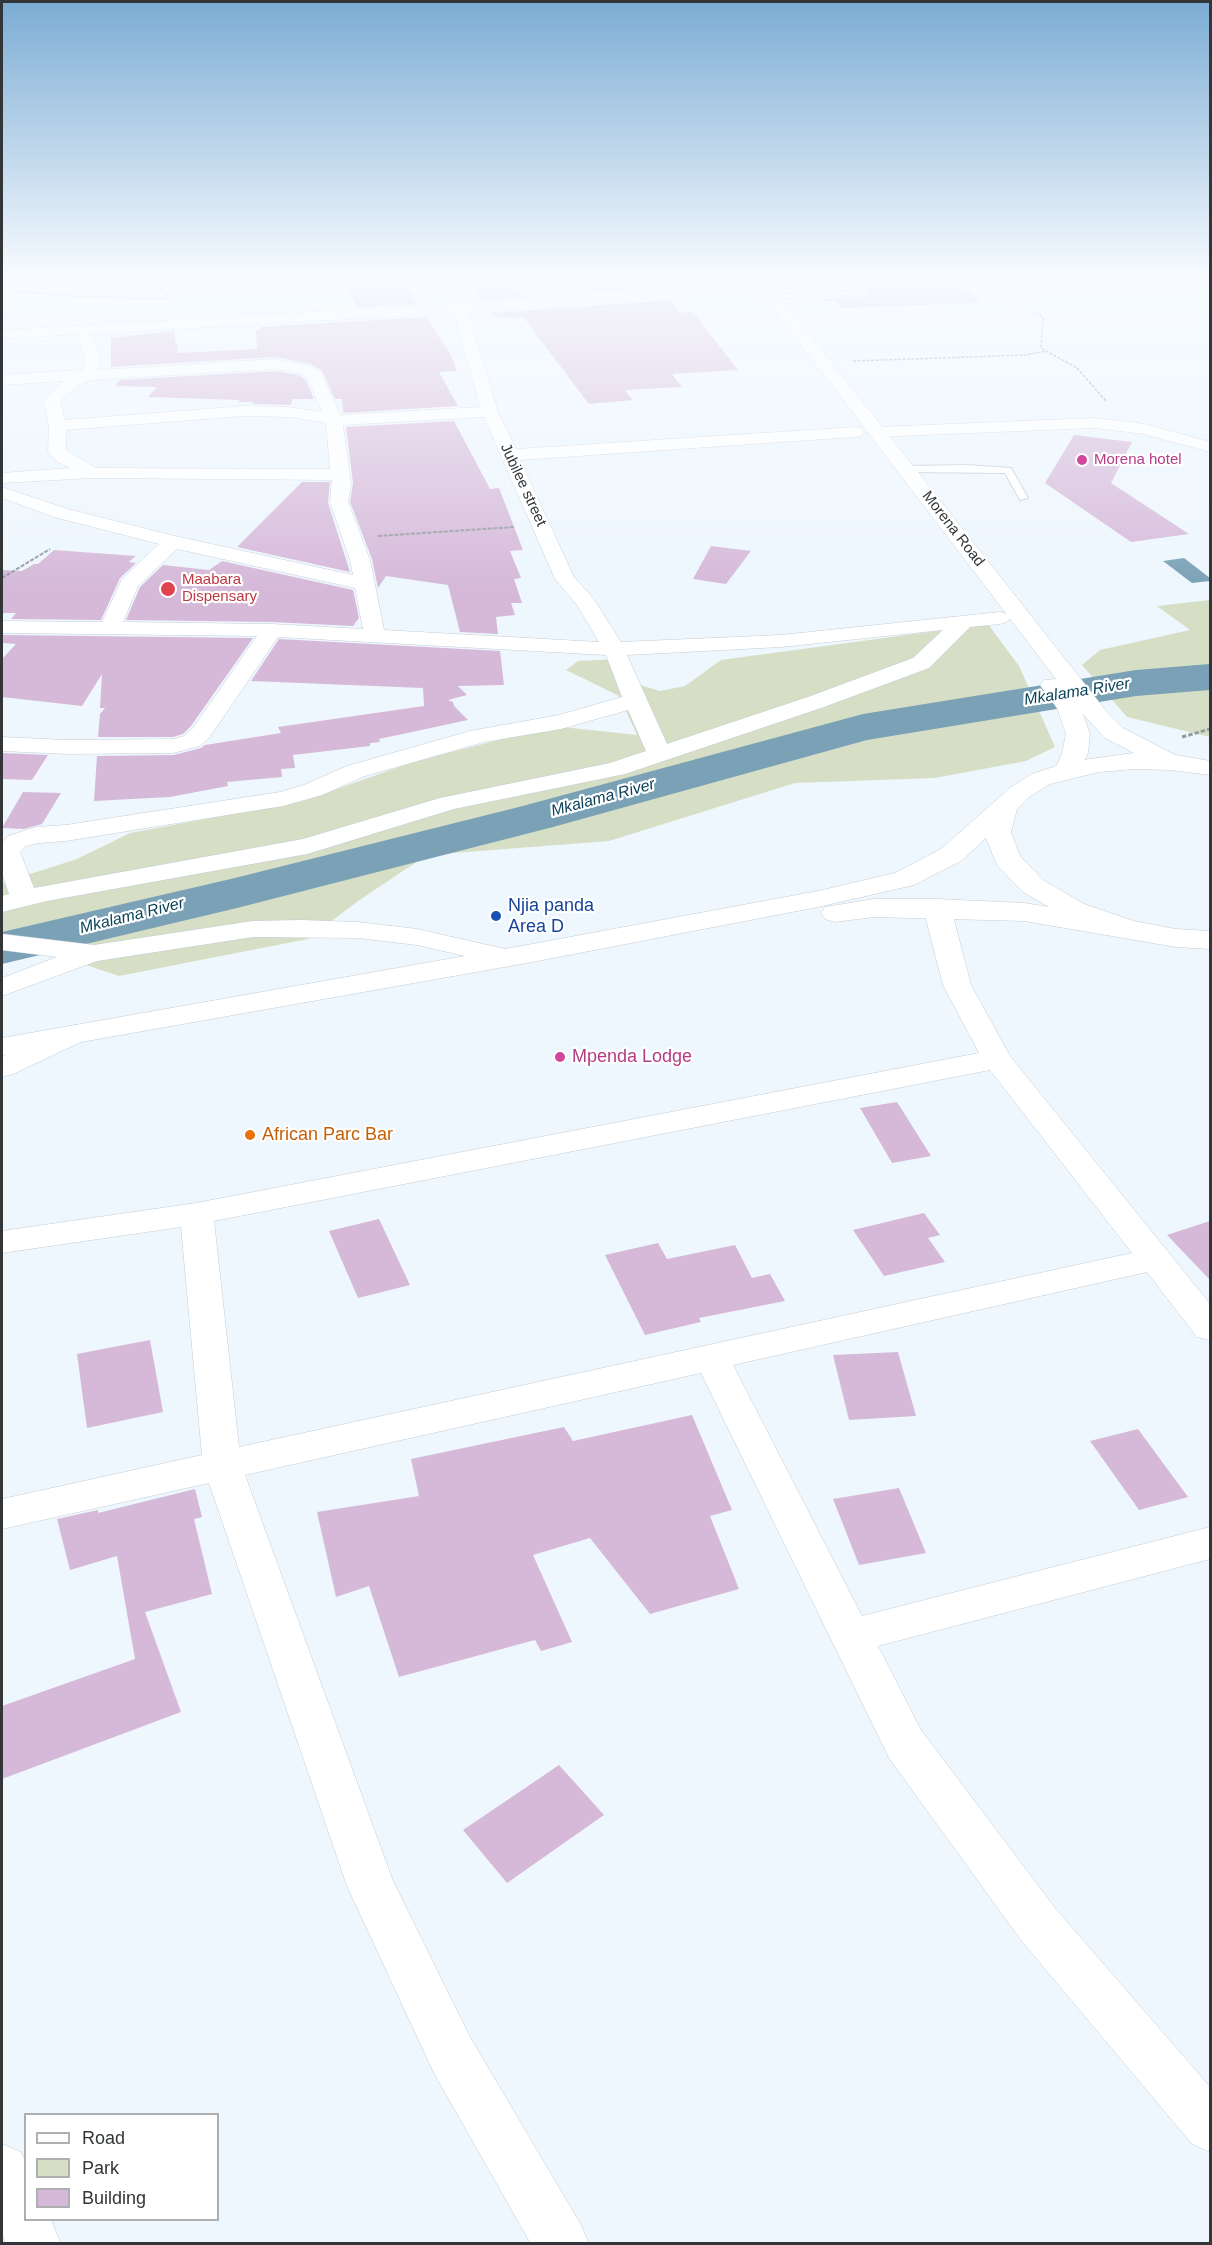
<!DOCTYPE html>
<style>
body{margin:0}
#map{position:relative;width:1212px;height:2245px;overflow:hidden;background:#eef7fe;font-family:Helvetica,sans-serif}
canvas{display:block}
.frame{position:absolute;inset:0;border:3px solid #323639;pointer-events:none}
.legend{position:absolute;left:24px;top:2113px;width:195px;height:108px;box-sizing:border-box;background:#fff;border:2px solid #adafb0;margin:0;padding:8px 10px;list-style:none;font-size:18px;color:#323639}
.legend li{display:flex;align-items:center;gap:12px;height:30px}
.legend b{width:30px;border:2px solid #adafb0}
</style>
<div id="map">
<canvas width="1212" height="2245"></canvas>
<div class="frame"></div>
<ul class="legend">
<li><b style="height:8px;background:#fff"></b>Road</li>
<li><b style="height:16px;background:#d6dfc5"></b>Park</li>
<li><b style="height:16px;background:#d6b9d9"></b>Building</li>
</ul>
</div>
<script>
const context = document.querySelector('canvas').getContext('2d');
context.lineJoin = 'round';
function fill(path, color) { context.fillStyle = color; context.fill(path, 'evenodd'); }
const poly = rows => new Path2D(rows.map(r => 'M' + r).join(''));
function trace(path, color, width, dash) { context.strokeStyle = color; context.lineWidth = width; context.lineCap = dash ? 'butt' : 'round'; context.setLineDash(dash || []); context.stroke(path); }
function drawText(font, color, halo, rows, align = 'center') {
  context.font = font + ' Helvetica,sans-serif'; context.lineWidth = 4.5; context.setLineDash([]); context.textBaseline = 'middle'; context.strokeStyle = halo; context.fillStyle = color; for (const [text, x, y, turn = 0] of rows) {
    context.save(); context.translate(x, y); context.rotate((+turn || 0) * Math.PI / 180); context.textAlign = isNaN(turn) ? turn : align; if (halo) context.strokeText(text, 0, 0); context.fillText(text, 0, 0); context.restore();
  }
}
const green = poly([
 [1210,600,1210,737,1127,717,1082,665,1100,650,1190,630,1157,606],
 [988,624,1019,666,1055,747,1026,761,935,778,795,783,609,841,427,855,358,901,308,939,119,976,2,937,2,883,77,859,130,833,303,801,413,762,553,726,637,735,619,696,566,670,578,661,619,659,627,681,660,691,685,686,721,660]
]);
const water = poly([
 [1184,558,1210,578,1210,581,1192,583,1163,561]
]);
const river = poly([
 [1210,664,1210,690,1136,696,867,740,553,827,237,908,2,964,2,932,235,878,519,807,863,714,1136,670,1210,664]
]);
const building = poly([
 [349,274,398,274,418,304,357,307,346,287,356,287],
 [464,274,504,274,524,297,482,300],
 [579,274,655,274,664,287,592,292],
 [802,274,950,274,980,303,842,308,835,301,826,302,823,299,868,296,870,288,857,278,808,280],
 [671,300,680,313,693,312,738,370,672,374,682,387,625,390,633,400,589,404,524,318,495,317,491,313],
 [426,317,450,353,457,371,439,372,458,406,343,413,342,399,335,399,322,371,311,364,275,357,111,367,111,338,175,331,175,343,178,343,177,353,257,349,256,330,259,330,260,327],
 [275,371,299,375,306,380,314,399,292,399,291,405,252,404,254,402,238,402,240,400,148,397,157,387,115,386,120,380],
 [454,421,490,489,499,488,523,550,510,551,521,578,514,579,522,603,511,603,515,615,496,617,498,634,460,632,448,585,386,576,378,588,372,559,350,502,353,483,346,427],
 [1074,435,1132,442,1111,483,1189,534,1131,542,1045,483],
 [302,482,330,482,328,503,350,572,237,547],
 [711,546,751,551,726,584,693,579],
 [54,550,136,556,129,562,136,563,120,578,101,620,11,619,16,613,2,613,2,570,22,571,34,564,38,564],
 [222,561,353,590,359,618,353,626,272,622,126,620,140,587,163,565,209,570],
 [2,635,253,638,191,726,183,734,173,737,98,737,100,714,105,708,100,708,102,674,82,706,2,697,2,659,16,644,2,643],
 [279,639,500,651,504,685,458,686,467,695,448,700,453,702,454,706,468,720,379,739,380,742,370,743,370,746,293,755,295,768,281,769,282,777,227,782,228,786,170,797,94,801,97,756,174,755,201,748,205,745,281,733,278,727,424,706,423,688,251,681],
 [2,753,48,755,32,780,2,779],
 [23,792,61,793,42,824,24,829,2,828],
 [897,1102,931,1156,892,1163,860,1108],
 [924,1213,940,1235,928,1238,945,1262,884,1276,853,1230],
 [379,1219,410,1285,358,1298,329,1231],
 [1210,1221,1210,1280,1167,1235],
 [658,1243,667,1259,735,1245,752,1278,770,1274,785,1301,699,1318,701,1322,645,1335,605,1255],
 [150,1340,163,1412,87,1428,77,1354],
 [898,1352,916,1416,849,1420,833,1355],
 [692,1415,732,1510,710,1516,739,1589,650,1614,590,1538,533,1555,572,1642,541,1651,535,1640,399,1677,369,1586,336,1597,317,1512,419,1496,411,1459,564,1427,573,1441],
 [1138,1429,1188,1497,1139,1510,1090,1441],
 [899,1488,926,1553,859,1565,833,1499],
 [195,1489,202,1517,194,1519,212,1594,145,1612,181,1712,2,1779,2,1706,135,1659,117,1556,70,1570,57,1519,98,1510,98,1513],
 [559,1765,604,1815,507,1883,463,1830]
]);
const pathFar2 = poly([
 [2,290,71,296,164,299],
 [164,300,172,286,183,274],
 [1036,312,1043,317,1041,348,1077,368,1106,401],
 [853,361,1025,355,1047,351]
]);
const pathFar1 = poly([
 [378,536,514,527],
 [2,578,50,549]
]);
const path = poly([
 [1182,737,1210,729]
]);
const service = poly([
 [857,280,868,290,868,294,771,299,767,297,768,295,860,290,855,284,764,289,760,287,764,285,857,280],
 [966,465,1011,468,1028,498,1020,500,1005,473,906,472,901,469,906,466,966,465]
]);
const minor = poly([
 [440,274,454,274,465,303,764,283,771,287,764,291,468,312,498,412,516,449,855,427,861,428,864,432,861,436,855,437,520,460,574,577,593,598,621,642,781,635,1000,612,1007,614,1011,618,1007,622,1000,624,970,627,929,668,824,707,625,774,454,809,307,854,47,901,2,912,2,896,9,894,2,873,2,842,8,836,36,827,66,825,280,792,304,785,347,766,470,731,559,715,622,697,606,655,278,637,209,738,200,746,173,753,68,754,2,751,2,737,68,740,173,739,184,736,193,728,257,636,2,633,2,621,102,622,122,579,159,544,54,517,2,498,2,487,68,509,175,536,353,575,350,560,330,502,332,480,92,478,2,483,2,473,70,468,58,462,48,452,49,426,43,400,63,381,2,385,2,375,82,370,85,359,76,334,2,339,2,330,451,304,440,274],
 [454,313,480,407,340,415,321,373,311,366,275,359,98,370,101,359,91,334,454,313],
 [275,369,300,373,308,378,322,412,289,407,244,406,65,420,60,401,77,386,90,380,275,369],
 [244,416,289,417,326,423,330,469,96,468,66,450,66,430,244,416],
 [484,417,555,579,577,605,599,642,384,630,370,560,348,502,351,483,343,425,484,417],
 [177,549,355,588,363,629,272,624,123,622,138,586,177,549],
 [943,630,913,658,808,697,667,744,627,655,781,647,943,630],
 [628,710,646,751,610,763,440,798,303,839,34,888,20,852,26,846,39,843,66,841,283,806,322,795,365,776,484,742,561,729,628,710],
 [985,274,1000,274,1023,298,1025,301,1023,304,1013,304,985,274],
 [1095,418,1145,424,1210,442,1210,452,1144,434,1095,428,877,437,871,436,868,432,871,428,877,427,1095,418],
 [937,900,947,902,951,908,971,985,1010,1056,1210,1304,1210,1340,1197,1337,1147,1272,733,1365,862,1616,1210,1527,1210,1559,878,1646,921,1730,1055,1908,1210,2087,1210,2152,1192,2144,1021,1940,889,1758,701,1373,245,1475,393,1881,470,2037,581,2225,589,2244,531,2244,434,2073,347,1886,209,1483,2,1529,2,1499,202,1455,181,1227,2,1253,2,1231,196,1203,979,1053,943,985,923,908,927,902,937,900],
 [990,1070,1132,1253,239,1447,214,1221,990,1070],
 [301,920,358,922,417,929,514,951,518,957,514,963,504,965,417,945,358,938,253,937,97,961,2,996,2,978,57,957,2,950,2,934,94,945,253,921,301,920],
 [75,1025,85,1028,90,1034,85,1040,13,1074,2,1077,2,1057,75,1025],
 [2,2144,21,2152,26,2163,26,2220,51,2220,61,2244,6,2244,2,2233,2,2144]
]);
const secondary = poly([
 [747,274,762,274,1106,711,1123,728,1179,757,1183,762,1179,767,1170,770,1161,767,1105,738,1083,714,1090,734,1088,753,1077,775,1068,778,1059,775,1055,770,1062,753,1066,734,1057,708,1040,685,1044,680,1056,679,747,274]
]);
const trunk = poly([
 [1134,753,1170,754,1210,761,1210,775,1170,770,1134,769,1099,772,1050,784,1029,797,1017,809,1011,832,1020,856,1043,880,1084,904,1134,921,1176,929,1210,931,1210,949,1176,947,1024,921,874,917,835,922,825,919,821,913,825,907,874,899,937,899,1024,903,1049,907,1023,892,997,865,986,838,961,861,914,885,818,907,527,963,2,1056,2,1038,527,945,818,891,895,873,941,849,1011,787,1032,774,1068,762,1134,753]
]);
const markers = [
 [1082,460,6,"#d1479c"],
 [168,589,8,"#e0444e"],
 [496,916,6,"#1a4fb4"],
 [560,1057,6,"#d1479c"],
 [250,1135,6,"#e8710a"]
];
const farHotelnames = [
 ["Morena hotel",1094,460]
];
const farStreetnames = [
 ["Jubilee street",523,485,65],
 ["Morena Road",953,529,52]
];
const farHealthnames = [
 ["Maabara",182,580],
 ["Dispensary",182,597]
];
const farWaternames = [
 ["Mkalama River",1077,692,-9],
 ["Mkalama River",603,798,-15],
 ["Mkalama River",132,916,-14]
];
const transitNames = [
 ["Njia panda",508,906],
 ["Area D",508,927]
];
const hotelNames = [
 ["Mpenda Lodge",572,1057]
];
const foodNames = [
 ["African Parc Bar",262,1135]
];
fill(green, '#d6dfc5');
fill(water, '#7aa1b6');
fill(river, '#7aa1b6');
fill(building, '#d6b9d9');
trace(service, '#c3cdd5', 2);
trace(minor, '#c3cdd5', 1);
trace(secondary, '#c3cdd5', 1);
trace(trunk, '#c3cdd5', 1);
trace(pathFar2, '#959ca1', 1.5, [3, 1.5]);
trace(pathFar1, '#959ca1', 2, [4, 1.5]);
trace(path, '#959ca1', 3, [4.5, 2]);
fill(service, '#fff');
fill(minor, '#fff');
fill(secondary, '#fff');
fill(trunk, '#fff');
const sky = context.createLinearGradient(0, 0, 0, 588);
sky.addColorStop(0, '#7cacd4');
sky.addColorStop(0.47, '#f7fbff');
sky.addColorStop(1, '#f7fbff00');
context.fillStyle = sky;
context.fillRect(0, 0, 1212, 588);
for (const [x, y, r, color] of markers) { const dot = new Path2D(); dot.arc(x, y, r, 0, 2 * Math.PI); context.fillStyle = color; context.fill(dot); trace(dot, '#fff', 2); }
drawText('15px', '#b23c85', '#fff', farHotelnames, 'left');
drawText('15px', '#323639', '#fff', farStreetnames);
drawText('15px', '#be3a42', '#fff', farHealthnames, 'left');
drawText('italic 16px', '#0b4359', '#fff', farWaternames);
drawText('18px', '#164399', '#fff', transitNames, 'left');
drawText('18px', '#b23c85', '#fff', hotelNames, 'left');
drawText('18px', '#c56008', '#fff', foodNames, 'left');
</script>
